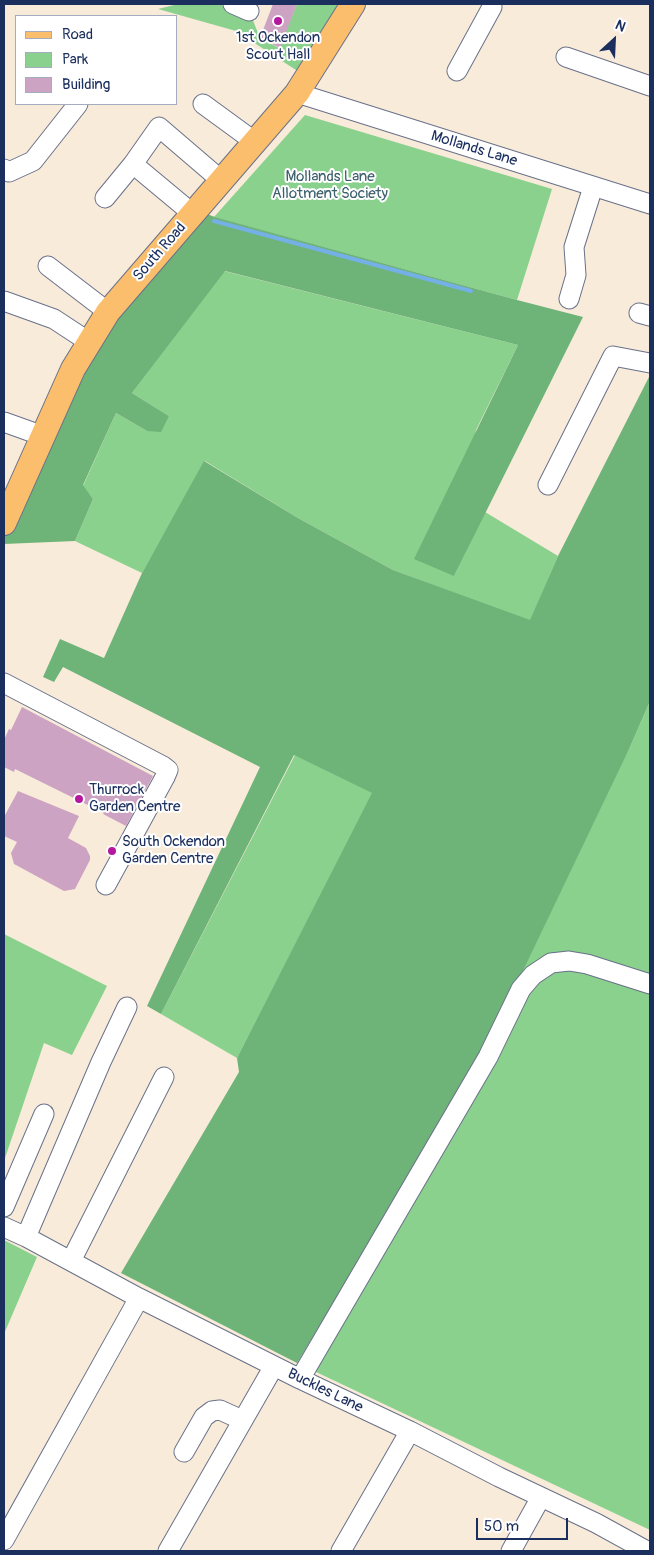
<!DOCTYPE html>
<style>
body{margin:0}
#map{position:relative;width:654px;height:1555px;overflow:hidden;background:#f9ebda;font-family:Pangolin,sans-serif}
canvas{display:block}
.frame{position:absolute;inset:0;border:5px solid #1b2f5e;pointer-events:none}
.legend{position:absolute;left:15px;top:15px;width:162px;height:90px;box-sizing:border-box;background:#fff;border:1px solid #a4acbf;margin:0;padding:6px 9px;list-style:none;font-size:15px;color:#1b2f5e}
.legend li{display:flex;align-items:center;gap:10px;height:25px}
.legend b{width:25px;border:1px solid #a4acbf}
.north{position:absolute;left:589px;top:15px;width:50px;height:50px;-webkit-text-stroke:4px #fff;paint-order:stroke;rotate:25deg;font-size:14px;font-weight:700;line-height:20px;text-align:center;color:#1b2f5e}
.north::after{content:'';display:block;margin:auto;width:18px;height:22px;background:#1b2f5e;clip-path:polygon(50% 0,100% 100%,50% 72%,0 100%)}
.scale{position:absolute;left:476px;top:1518px;width:92px;height:22px;box-sizing:border-box;border:2px solid #1b2f5e;border-top:0;padding-left:6px;font-size:15px;line-height:18px;white-space:nowrap;color:#1b2f5e;-webkit-text-stroke:4px #fff;paint-order:stroke}
</style>
<div id="map">
<canvas width="654" height="1555"></canvas>
<div class="frame"></div>
<ul class="legend">
<li><b style="height:6px;background:#fabe6d"></b>Road</li>
<li><b style="height:14px;background:#89d18d"></b>Park</li>
<li><b style="height:14px;background:#cca3c2"></b>Building</li>
</ul>
<div class="north">N</div>
<div class="scale">50 m</div>
</div>
<script>
const context = document.querySelector('canvas').getContext('2d');
context.lineJoin = 'round';
function fill(path, color) { context.fillStyle = color; context.fill(path, 'evenodd'); }
const poly = rows => new Path2D(rows.map(r => 'M' + r).join(''));
function trace(path, color, width, dash) { context.strokeStyle = color; context.lineWidth = width; context.lineCap = dash ? 'butt' : 'round'; context.setLineDash(dash || []); context.stroke(path); }
function drawText(font, color, halo, rows, align = 'center') {
  context.font = font + ' Pangolin,sans-serif'; context.lineWidth = 4; context.setLineDash([]); context.textBaseline = 'middle'; context.strokeStyle = halo; context.fillStyle = color; for (const [text, x, y, turn = 0] of rows) {
    context.save(); context.translate(x, y); context.rotate((+turn || 0) * Math.PI / 180); context.textAlign = isNaN(turn) ? turn : align; if (halo) context.strokeText(text, 0, 0); context.fillText(text, 0, 0); context.restore();
  }
}
const green = poly([
 [178,4,219,4,252,18,260,38,279,48,297,4,343,4,299,72,236,31,158,9],
 [305,115,552,189,517,300,214,217],
 [224,271,518,345,476,430,454,576,485,512,558,556,530,621,393,570,298,518,205,461,142,573,75,541,93,499,83,486,116,413,147,431,169,416,132,393],
 [650,701,650,1530,297,1363,352,1275,630,747],
 [295,755,373,793,237,1058,161,1014],
 [4,934,107,986,72,1055,44,1043,4,1161],
 [4,1240,37,1257,4,1334]
]);
const forest = poly([
 [204,213,215,217,517,300,583,317,454,576,414,559,518,345,225,271,132,393,169,416,161,432,147,431,116,413,83,485,93,499,75,541,4,544,4,535,58,412,107,323],
 [650,375,650,701,630,747,519,979,431,1142,297,1363,121,1273,239,1072,237,1058,372,793,294,755,161,1014,147,1006,260,767,63,667,54,682,43,677,60,639,104,658,142,573,204,461,298,518,393,570,530,620,558,556]
]);
const stream = poly([
 [214,221,471,291]
]);
const building = poly([
 [273,4,297,4,280,48,260,38],
 [22,707,153,776,126,826,103,814,104,813,15,769,14,772,4,767,4,740,9,729,11,730],
 [18,791,79,816,68,838,86,848,90,856,90,860,75,889,64,891,14,864,11,853,17,842,4,836,4,817]
]);
const minor = poly([
 [233,4,249,11],
 [566,57,650,86],
 [457,71,492,7],
 [297,93,650,204],
 [203,104,255,142],
 [4,169,9,172,33,161,78,104],
 [105,198,133,164],
 [193,214,133,164,159,127,222,181],
 [48,266,108,312],
 [569,299,576,275,574,247,593,187],
 [4,301,54,319,89,342],
 [639,313,650,316],
 [4,422,43,436],
 [548,485,613,356,650,363],
 [4,683,163,766,168,770,165,777,106,885],
 [4,1207,44,1114],
 [4,1227,26,1237,139,1298,300,1379,410,1431,499,1477,596,1523,647,1551],
 [26,1237,101,1062,127,1007],
 [71,1261,164,1077],
 [300,1379,488,1057,521,989,533,975,551,963,569,961,587,964,650,984],
 [184,1452,204,1417,212,1411,220,1410,242,1420],
 [4,1540,139,1298],
 [168,1551,274,1366],
 [341,1551,410,1431],
 [511,1551,541,1497]
]);
const major = poly([
 [4,523,73,369,108,312,297,93,353,4]
]);
const markers = [
 [278,21,5,"#b5179e"],
 [79,799,5,"#b5179e"],
 [112,851,5,"#b5179e"]
];
const poiNames = [
 ["1st Ockendon",278,38,"center"],
 ["Scout Hall",278,55,"center"],
 ["Thurrock",89,790],
 ["Garden Centre",89,807],
 ["South Ockendon",122,842],
 ["Garden Centre",122,859]
];
const streetNames = [
 ["Mollands Lane",474,149,17],
 ["South Road",160,252,-49],
 ["Buckles Lane",325,1391,26]
];
const parkNames = [
 ["Mollands Lane",330,177],
 ["Allotment Society",330,194]
];
fill(green, '#89d18d');
fill(forest, '#6eb378');
trace(stream, '#74b0e6', 4);
fill(building, '#cca3c2');
trace(minor, '#697189', 21);
trace(major, '#697189', 26);
trace(minor, '#fff', 19);
trace(major, '#fabe6d', 24);
for (const [x, y, r, color] of markers) { const dot = new Path2D(); dot.arc(x, y, r, 0, 2 * Math.PI); context.fillStyle = color; context.fill(dot); trace(dot, '#fff', 2); }
drawText('15px', '#1b2f5e', '#fff', poiNames, 'left');
drawText('15px', '#1b2f5e', '#fff', streetNames);
drawText('15px', '#3c606c', '#fff', parkNames);
</script>
